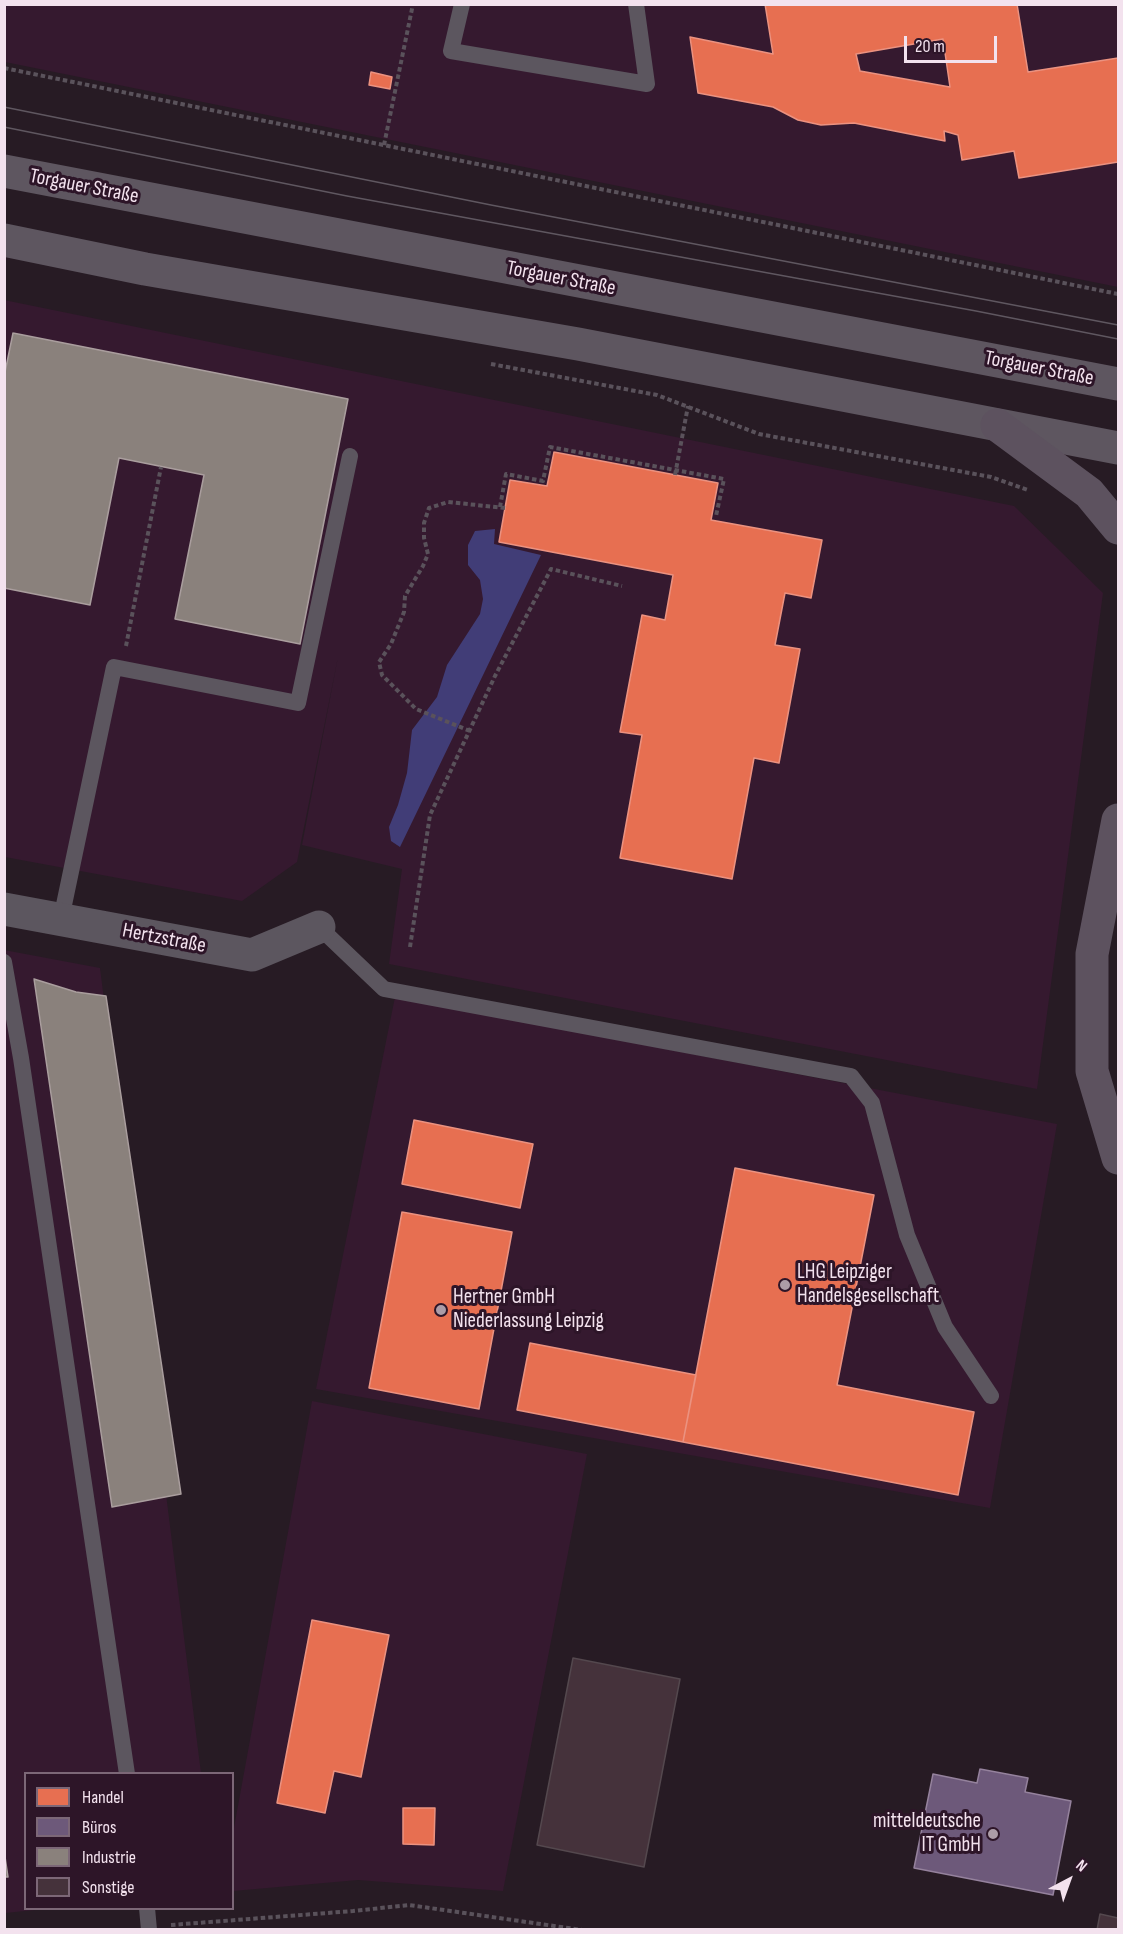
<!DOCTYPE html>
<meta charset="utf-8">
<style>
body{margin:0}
#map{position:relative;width:1123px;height:1934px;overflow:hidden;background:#271b24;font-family:"Sofia Sans Condensed",sans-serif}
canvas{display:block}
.frame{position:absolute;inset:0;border:6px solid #f3e2ee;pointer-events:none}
.legend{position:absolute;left:24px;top:1772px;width:210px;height:138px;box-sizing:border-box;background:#2d1528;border:2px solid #7c6777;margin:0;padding:8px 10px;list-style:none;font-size:18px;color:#f3e2ee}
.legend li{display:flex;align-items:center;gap:12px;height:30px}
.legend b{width:30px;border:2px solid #7c6777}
.north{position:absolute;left:1039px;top:1850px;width:60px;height:60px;-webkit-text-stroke:4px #2d1528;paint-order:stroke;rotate:41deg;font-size:16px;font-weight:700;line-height:24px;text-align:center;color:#f3e2ee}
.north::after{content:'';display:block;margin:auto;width:21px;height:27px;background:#f3e2ee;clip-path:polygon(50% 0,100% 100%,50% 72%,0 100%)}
.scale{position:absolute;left:904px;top:36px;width:93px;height:27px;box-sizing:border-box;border:3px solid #f3e2ee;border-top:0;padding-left:8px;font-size:18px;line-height:21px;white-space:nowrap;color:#f3e2ee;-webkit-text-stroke:4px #2d1528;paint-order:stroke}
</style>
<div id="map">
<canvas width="1123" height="1934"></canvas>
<div class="frame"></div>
<ul class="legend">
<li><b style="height:16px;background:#e76f51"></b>Handel</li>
<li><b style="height:16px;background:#6d597a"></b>Büros</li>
<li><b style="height:16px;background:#8a817c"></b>Industrie</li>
<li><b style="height:16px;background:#45323b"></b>Sonstige</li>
</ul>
<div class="north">N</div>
<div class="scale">20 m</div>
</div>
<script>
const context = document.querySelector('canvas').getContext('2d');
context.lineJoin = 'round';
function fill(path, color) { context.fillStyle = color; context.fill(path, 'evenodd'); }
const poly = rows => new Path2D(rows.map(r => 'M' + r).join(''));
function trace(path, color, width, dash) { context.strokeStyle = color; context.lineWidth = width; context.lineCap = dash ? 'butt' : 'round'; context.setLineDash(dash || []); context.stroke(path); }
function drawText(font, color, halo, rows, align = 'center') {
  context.font = font + ' "Sofia Sans Condensed",sans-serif'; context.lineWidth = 6; context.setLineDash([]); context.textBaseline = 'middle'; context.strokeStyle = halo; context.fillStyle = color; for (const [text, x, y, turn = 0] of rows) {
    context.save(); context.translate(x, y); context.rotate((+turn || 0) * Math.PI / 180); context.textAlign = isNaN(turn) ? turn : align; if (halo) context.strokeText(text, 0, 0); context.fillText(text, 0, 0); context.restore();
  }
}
const built = poly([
 [4,5,1118,5,1118,287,5,62],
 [4,300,1014,506,1103,593,1037,1089,389,964,402,869,302,845,338,657,297,862,242,901,5,857],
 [4,950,100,968,201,1773,26,1774,26,1908,45,1909,5,1913],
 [395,997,1057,1124,990,1508,316,1389],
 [312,1401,587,1454,503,1891,358,1880,233,1891,233,1833]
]);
const water = poly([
 [495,529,494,544,541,555,400,847,391,841,389,827,398,805,407,773,412,730,437,697,447,665,480,614,483,599,480,580,468,565,468,545,475,531]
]);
const shops = poly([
 [765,4,1017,4,1028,72,1118,58,1118,162,1019,178,1014,151,962,160,958,135,944,131,945,141,854,123,821,125,798,120,773,107,698,93,690,37,773,54,765,4],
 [943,39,950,87,860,71,856,54,943,39],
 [371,72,392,77,390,89,369,85,371,72],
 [554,452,718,483,711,520,822,540,811,598,785,593,775,645,800,649,779,763,754,758,732,879,620,858,642,735,620,732,642,615,665,620,673,575,499,542,510,480,547,486,554,452],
 [414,1120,533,1144,520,1208,402,1184,414,1120],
 [735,1168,874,1195,837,1385,974,1412,958,1495,683,1442,735,1168],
 [402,1212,512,1232,479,1409,369,1388,402,1212],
 [530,1343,696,1375,683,1442,517,1410,530,1343],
 [312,1620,389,1635,361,1777,334,1771,325,1813,277,1803,312,1620],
 [403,1808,435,1808,434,1845,403,1844,403,1808]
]);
const offices = poly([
 [980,1769,1028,1778,1025,1792,1071,1801,1053,1895,914,1868,933,1774,977,1783,980,1769]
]);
const industry = poly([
 [13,333,348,399,300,644,175,619,204,475,119,458,90,605,4,588,4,377,13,333],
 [34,979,76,992,106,996,181,1494,112,1507,34,979],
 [4,1850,8,1877,4,1877,4,1850]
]);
const building = poly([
 [573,1658,680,1679,644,1867,537,1845,573,1658],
 [1100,1914,1118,1918,1118,1930,1097,1930,1100,1914]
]);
const path = poly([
 [4,68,1118,294],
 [384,145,413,4],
 [491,364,657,395,759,434,991,477,1028,490],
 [675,475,688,406],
 [500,507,506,474,543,481,550,447,724,479,716,516],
 [126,646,161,467],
 [470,731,416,709,382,675,379,662,391,644,404,612,405,596,423,566,428,554,424,538,424,523,429,508,448,502,505,508],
 [410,947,430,815,495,676,551,569,622,586],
 [171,1925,353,1911,409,1905,582,1930]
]);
const service = poly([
 [462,4,451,51,647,84,636,4],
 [61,919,114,667,298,703,350,456],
 [319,927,384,989,851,1076,872,1103,907,1235,945,1327,991,1396],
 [4,962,21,1058,127,1774],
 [147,1908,149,1930]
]);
const minor = poly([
 [4,909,252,955,319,927]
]);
const primary = poly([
 [4,171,1118,384],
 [4,240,145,269,578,344,1118,448]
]);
const motorway = poly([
 [997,425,1089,493,1118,528],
 [1118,820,1092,954,1092,1071,1118,1158]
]);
const tram = poly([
 [4,107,491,205,1118,325],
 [4,127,347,196,976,311,1118,339]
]);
const markers = [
 [785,1285,6,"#ac9ca7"],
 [441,1310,6,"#ac9ca7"],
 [993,1834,6,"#ac9ca7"]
];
const streetNames = [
 ["Torgauer Straße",84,187,11],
 ["Torgauer Straße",561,279,11],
 ["Torgauer Straße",1039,369,11],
 ["Hertzstraße",164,939,11]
];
const poiNames = [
 ["LHG Leipziger",797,1273],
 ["Handelsgesellschaft",797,1297],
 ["Hertner GmbH",453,1298],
 ["Niederlassung Leipzig",453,1322],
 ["mitteldeutsche",981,1822,"right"],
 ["IT GmbH",981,1846,"right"]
];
fill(built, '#35192f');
fill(water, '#413d77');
fill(shops, '#e76f51');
trace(shops, '#eb9280', 1.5);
fill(offices, '#6d597a');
trace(offices, '#95829d', 1.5);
fill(industry, '#8a817c');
trace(industry, '#aa9e9e', 1.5);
fill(building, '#45323b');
trace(building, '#54484e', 1.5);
trace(path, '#5a525b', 4, [4.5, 3]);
trace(service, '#5c565f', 16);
trace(minor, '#5c565f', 33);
trace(primary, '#5e5660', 33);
trace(motorway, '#5d525f', 33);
trace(tram, '#5f5760', 1.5);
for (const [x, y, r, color] of markers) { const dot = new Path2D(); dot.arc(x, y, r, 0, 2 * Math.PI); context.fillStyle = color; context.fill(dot); trace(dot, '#2d1528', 2); }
drawText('21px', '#f3e2ee', '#2d1528', streetNames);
drawText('21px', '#f3e2ee', '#2d1528', poiNames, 'left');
</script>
